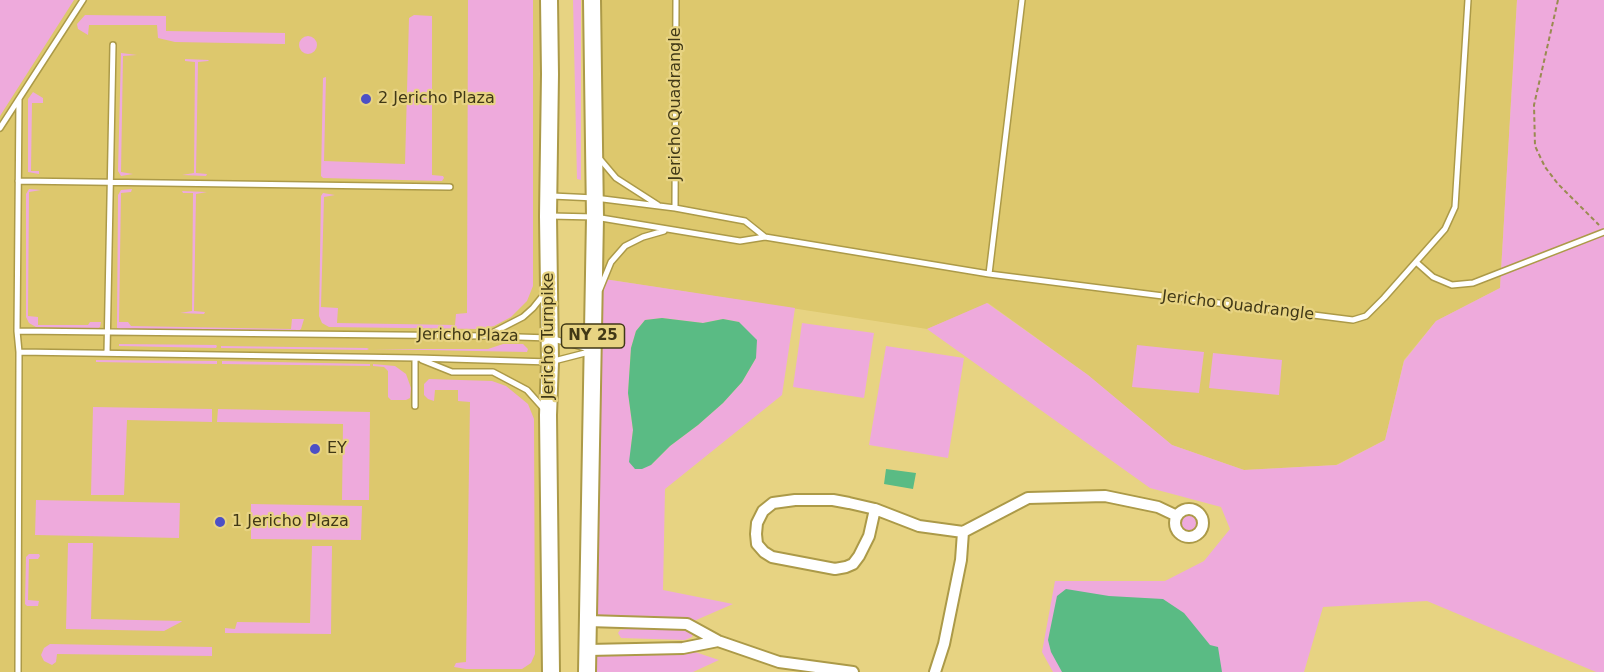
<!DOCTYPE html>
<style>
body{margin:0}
canvas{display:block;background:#e7d382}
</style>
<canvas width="1604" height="672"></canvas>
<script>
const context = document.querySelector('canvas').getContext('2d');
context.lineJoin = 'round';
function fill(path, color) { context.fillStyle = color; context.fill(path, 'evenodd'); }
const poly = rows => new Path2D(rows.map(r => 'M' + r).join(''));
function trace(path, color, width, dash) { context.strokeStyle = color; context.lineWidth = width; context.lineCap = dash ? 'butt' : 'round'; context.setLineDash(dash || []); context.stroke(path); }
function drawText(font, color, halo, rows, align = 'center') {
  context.font = font + ' "DejaVu Sans",sans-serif'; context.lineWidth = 4.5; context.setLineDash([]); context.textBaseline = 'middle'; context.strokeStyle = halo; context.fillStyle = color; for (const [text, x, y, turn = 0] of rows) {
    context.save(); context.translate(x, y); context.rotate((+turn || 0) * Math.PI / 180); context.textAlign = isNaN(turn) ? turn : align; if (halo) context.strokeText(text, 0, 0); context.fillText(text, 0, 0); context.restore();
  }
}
const built = poly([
 [0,0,541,0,542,672,0,672],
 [592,0,1517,0,1500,288,1436,321,1404,360,1385,440,1336,465,1244,470,1172,445,1088,375,988,303,927,329,604,279,594,304]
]);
const green = poly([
 [0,0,74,0,0,116],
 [468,0,533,0,533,286,527,301,511,317,494,326,481,329,329,327,322,323,319,316,321,196,323,193,335,195,324,197,321,307,338,308,337,323,455,325,456,314,467,313],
 [573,0,581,0,581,180,577,179],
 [1517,0,1604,0,1604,672,1596,672,1427,601,1323,607,1304,672,1053,672,1042,652,1055,581,1165,581,1204,561,1230,529,1221,507,1150,488,927,329,987,303,1088,375,1172,445,1244,470,1337,465,1385,440,1404,361,1436,321,1500,288],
 [85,15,166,16,166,31,285,33,285,44,175,42,158,38,157,25,89,25,88,35,78,29,77,24],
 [414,15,432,16,432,175,443,176,444,178,442,181,323,178,321,176,323,78,326,77,324,161,405,164,409,18],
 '299 45a9 9 0 1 1 18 0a9 9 0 1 1-18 0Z',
 [121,53,137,55,123,56,121,172,133,174,121,176,118,171],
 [185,59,209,60,208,61,198,62,196,173,207,174,206,176,182,175,194,173,195,62,185,61],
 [33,92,43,98,43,103,32,103,31,171,39,171,39,174,28,172,28,99],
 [29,189,41,190,29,192,28,316,38,317,38,325,88,325,90,322,101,322,100,327,97,329,36,327,29,323,26,317,26,194],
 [132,189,131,192,121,193,119,322,128,322,131,326,291,329,292,319,304,319,301,329,297,332,120,330,117,328,118,195,121,190],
 [182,191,207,192,196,194,194,311,205,312,204,314,180,313,192,311,193,193,183,193],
 [604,279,795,308,782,395,665,489,663,590,733,604,687,624,588,621,593,338],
 [662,318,703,323,723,319,739,322,756,358,742,382,723,403,698,425,670,446,651,465,631,446,633,430,628,393,631,348,636,331,645,320],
 [802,323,874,333,864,398,793,387],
 [119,344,216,345,217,346,216,348,119,346],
 [503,344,523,344,528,349,527,352,373,349,488,349],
 [1137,345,1204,352,1199,393,1132,387],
 [221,346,367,348,369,349,367,350,221,348],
 [886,346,964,358,948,458,869,445],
 [1213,353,1282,360,1279,395,1209,388],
 [96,360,217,361,217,364,96,362],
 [222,361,370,364,370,366,222,364],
 [373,364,395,366,406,374,411,388,410,398,406,400,391,400,388,397,388,371,384,367,373,366],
 [429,379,492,381,506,386,528,404,534,419,535,654,531,663,522,669,466,669,454,667,456,663,466,662,470,402,458,401,458,390,435,390,434,401,428,399,424,395,424,384],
 [93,407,212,409,212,422,127,420,124,495,91,495],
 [218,409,370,412,369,500,342,500,343,424,217,422],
 [36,500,180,503,179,538,35,535],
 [251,504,362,506,361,540,251,539],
 '1178 522a11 11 0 1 1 22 0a11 11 0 1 1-22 0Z',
 [68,543,93,543,91,619,182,621,181,622,164,631,66,629],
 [312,546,332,546,331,634,225,633,225,628,235,629,237,622,310,623],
 [29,554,39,554,40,556,38,559,29,559,28,600,39,601,38,606,27,606,25,604,26,557],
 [627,629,687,629,693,634,692,637,685,640,621,638,618,633,620,630],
 [50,644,212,647,212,656,57,654,56,662,52,665,44,661,41,655,44,648],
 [683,648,719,660,693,672,587,672,588,650]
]);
const water = poly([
 [662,318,703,323,723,319,739,322,757,340,756,358,742,382,723,403,698,425,670,446,651,465,642,469,635,469,629,462,633,430,628,393,631,348,636,331,645,320],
 [886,469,916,473,913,489,884,484],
 [1066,589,1109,596,1163,599,1184,613,1210,645,1218,647,1222,672,1062,672,1051,652,1048,640,1057,596]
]);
const path = poly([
 [1558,0,1534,105,1535,146,1545,167,1558,184,1599,225]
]);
const service = poly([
 [0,128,83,0],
 [600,159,616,178,658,205],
 [18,181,450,187],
 [552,196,595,198,675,208,745,221,765,237],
 [675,208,676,0],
 [550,216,595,217,740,241,765,237,989,274,1353,320,1366,316,1384,298,1445,229,1455,207,1468,0],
 [1416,262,1433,277,1452,285,1473,283,1604,232],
 [989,274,1022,0],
 [600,289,611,262,625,246,643,237,664,231],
 [17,331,487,336,550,338,589,349],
 [488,335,523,317,533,308,545,293],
 [19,352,417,358,550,362,589,352],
 [107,353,113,45],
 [415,358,415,406],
 [422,360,452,372,493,372,527,390,544,409],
 [18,672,19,352,17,331,19,99]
]);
const minor = poly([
 '1175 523a14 14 0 1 1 28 0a14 14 0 1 1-28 0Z',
 [875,509,869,536,859,556,853,564,846,567,835,569,772,557,764,552,757,544,756,534,757,523,763,511,773,503,795,500,833,500,849,503,875,509,919,526,963,532],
 [963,532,1028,498,1105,496,1158,507,1177,516],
 [588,621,687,624,718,641,779,662,853,672],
 [588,650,683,648,718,641],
 [935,672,944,644,961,560,963,532]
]);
const primary = poly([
 [549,0,550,74,548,216,550,362,548,415,551,672],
 [587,672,595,217,592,0]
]);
const markers = [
 [366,99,6,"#4c4fc5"],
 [315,449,6,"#4c4fc5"],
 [220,522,6,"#4c4fc5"]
];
const shields = [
 [593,336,63]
];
const shieldNames = [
 ["NY 25",593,336]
];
const poiNames = [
 ["2 Jericho Plaza",378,99],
 ["EY",327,449],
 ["1 Jericho Plaza",232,522]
];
const streetNames = [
 ["Jericho Quadrangle",676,104,-90],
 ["Jericho Quadrangle",1238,306,7],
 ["Jericho Plaza",468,336,1],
 ["Jericho Turnpike",549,336,-90]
];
fill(built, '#ddc86d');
fill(green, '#eeaadc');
fill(water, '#5abb84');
trace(service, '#ac9a48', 8);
trace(minor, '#ac9a48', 14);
trace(primary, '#ac9a48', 20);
trace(path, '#998b50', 2, [4.5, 3]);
trace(service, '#fff', 5);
trace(minor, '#fff', 10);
trace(primary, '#fff', 16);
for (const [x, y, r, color] of markers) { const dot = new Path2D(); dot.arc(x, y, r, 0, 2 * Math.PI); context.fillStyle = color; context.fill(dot); trace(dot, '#e7d382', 2); }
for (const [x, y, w] of shields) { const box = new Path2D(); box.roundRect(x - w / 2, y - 12, w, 24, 4.5); context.fillStyle = '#e7d382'; context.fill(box); trace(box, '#403816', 1.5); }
drawText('bold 15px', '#403816', null, shieldNames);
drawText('16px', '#403816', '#e7d382', poiNames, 'left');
drawText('16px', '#403816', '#e7d382', streetNames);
</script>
